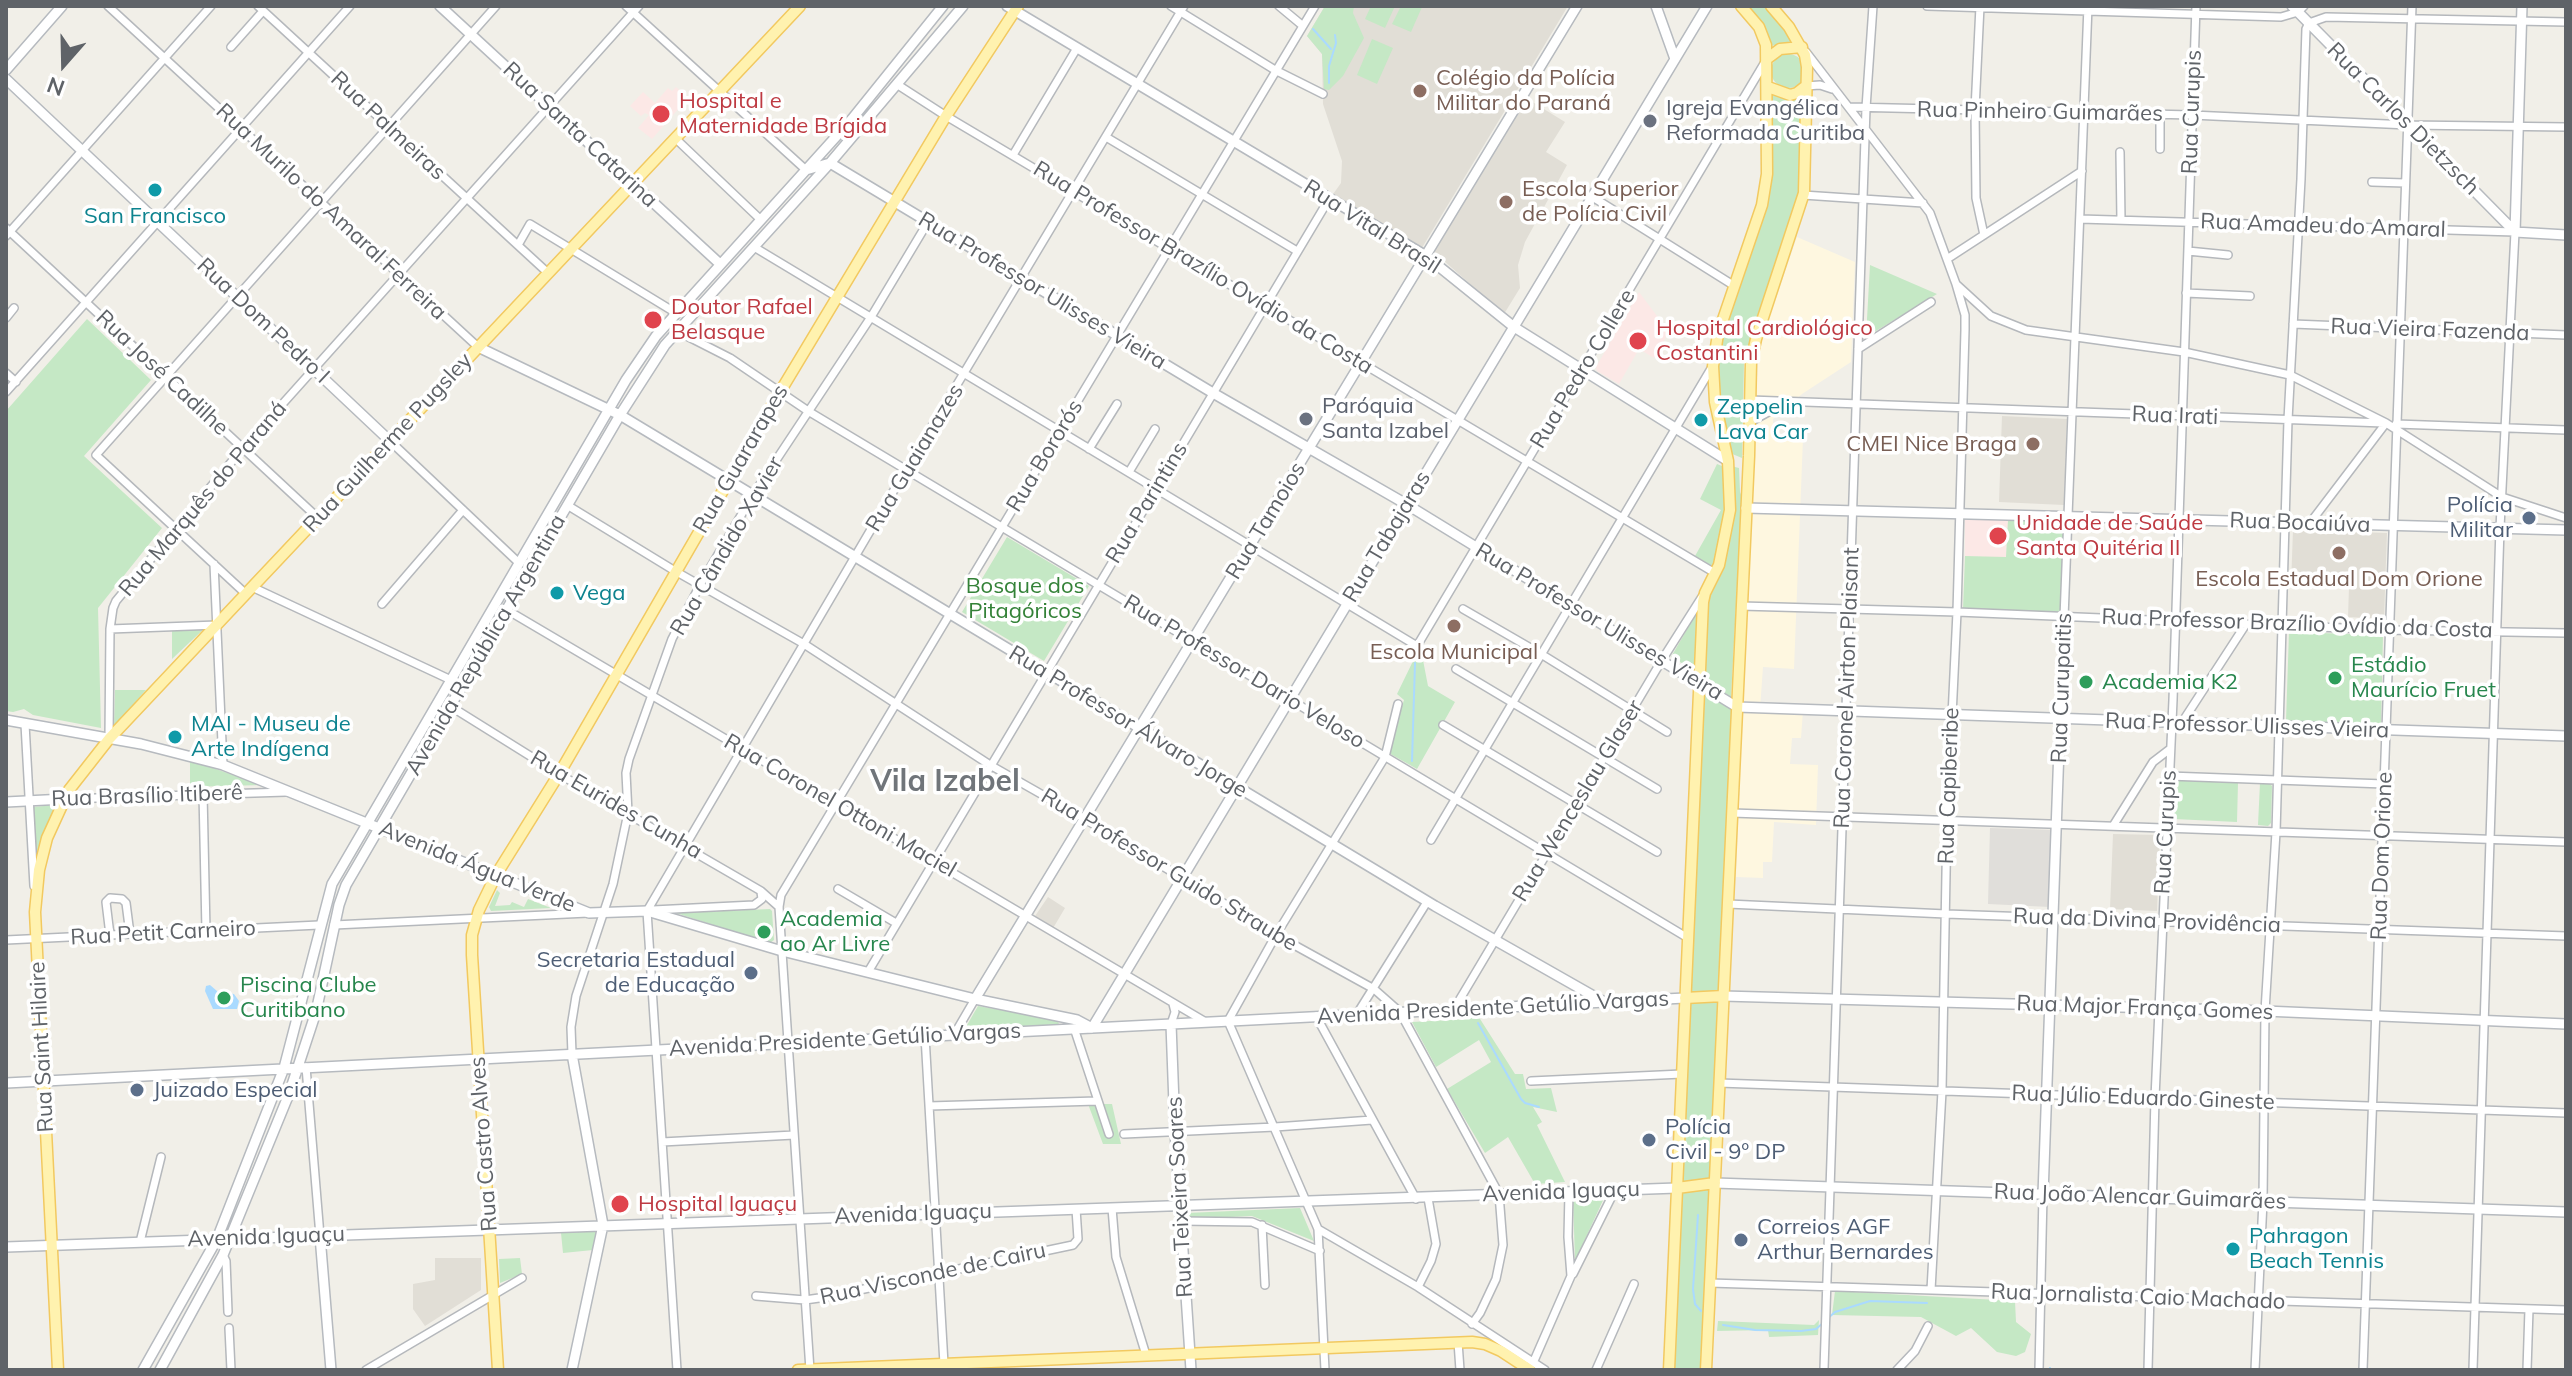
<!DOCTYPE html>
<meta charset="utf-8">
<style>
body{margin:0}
#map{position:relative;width:2572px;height:1376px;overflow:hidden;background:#f1efe8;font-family:Mulish,sans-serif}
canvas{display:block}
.frame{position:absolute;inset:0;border:8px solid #5f6368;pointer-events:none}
.north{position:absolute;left:24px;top:24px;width:80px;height:80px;-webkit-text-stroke:6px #fff;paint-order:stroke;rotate:200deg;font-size:22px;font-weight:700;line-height:32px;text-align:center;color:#5f6368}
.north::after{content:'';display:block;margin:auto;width:28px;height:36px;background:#5f6368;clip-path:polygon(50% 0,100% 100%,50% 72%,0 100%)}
</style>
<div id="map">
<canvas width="2572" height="1376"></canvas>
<div class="frame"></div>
<div class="north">N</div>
</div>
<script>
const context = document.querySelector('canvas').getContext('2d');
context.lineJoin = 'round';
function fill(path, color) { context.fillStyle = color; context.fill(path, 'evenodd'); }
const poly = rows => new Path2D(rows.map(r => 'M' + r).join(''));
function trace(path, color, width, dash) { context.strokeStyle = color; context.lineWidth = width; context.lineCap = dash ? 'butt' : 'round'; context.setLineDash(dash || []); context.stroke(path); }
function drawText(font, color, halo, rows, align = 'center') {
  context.font = font + ' Mulish,sans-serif'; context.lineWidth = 7; context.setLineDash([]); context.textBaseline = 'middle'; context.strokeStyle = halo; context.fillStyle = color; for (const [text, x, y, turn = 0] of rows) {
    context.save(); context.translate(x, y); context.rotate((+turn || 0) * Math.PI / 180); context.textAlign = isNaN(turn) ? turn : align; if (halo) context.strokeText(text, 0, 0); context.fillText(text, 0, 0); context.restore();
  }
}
const commercial = poly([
 [1797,237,1855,262,1851,362,1802,394,1773,419,1773,436,1803,438,1794,669,1763,667,1760,709,1803,711,1801,738,1792,738,1790,764,1818,765,1816,825,1774,822,1772,862,1763,862,1763,878,1736,877,1754,427,1759,348]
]);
const industrial = poly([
 [1990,828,2053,830,2050,907,1988,904]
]);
const education = poly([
 [1325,6,1568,6,1420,251,1331,197,1341,183,1342,161,1323,104,1322,54,1307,36],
 [1526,98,1565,122,1546,152,1567,165,1525,242,1518,265,1520,288,1504,314,1434,252],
 [2002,416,2067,419,2064,505,1999,502],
 [2293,530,2387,533,2384,619,2348,617,2349,587,2291,585],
 [2113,834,2160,835,2157,911,2110,909],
 [1048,897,1065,908,1052,930,1033,919],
 [435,1258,481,1258,481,1290,425,1326,413,1309,413,1284,435,1280]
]);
const medical = poly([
 [676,87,688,98,652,139,638,128,649,115,645,113,641,116,630,106,643,92,655,103,668,88,672,91],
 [1639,292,1669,332,1654,358,1639,349,1619,384,1597,371,1596,367],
 [1965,518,2008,520,2006,558,1965,556]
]);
const green = poly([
 [1325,6,1354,6,1353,13,1364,38,1343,76,1329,90,1324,89,1322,54,1307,36],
 [1371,6,1395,6,1385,28,1365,19],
 [1401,6,1422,7,1411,32,1392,24],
 [1747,6,1766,6,1794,41,1771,46,1766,31],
 [1372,39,1393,48,1377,84,1357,75],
 '1771 71a17 17 0 1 1 34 0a17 17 0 1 1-34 0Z',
 [1803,92,1801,190,1744,362,1742,458,1730,453,1716,380,1719,346,1767,196,1772,93],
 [1870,265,1937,294,1866,337],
 [87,319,151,380,84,456,162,528,98,608,101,728,33,715,24,709,13,712,6,711,6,411],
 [1717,464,1722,466,1726,500,1724,525,1714,567,1695,556,1721,510,1700,499],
 [1731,466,1739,468,1740,492,1742,497,1731,697,1703,678,1708,593,1721,567],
 [2008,520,2066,522,2062,613,1963,609,1965,556,2006,557],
 [1007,537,1089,586,1044,661,962,612],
 [1700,607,1696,671,1671,657],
 [208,625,172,659,172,628],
 [2289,632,2383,635,2381,724,2286,721],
 [1414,659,1423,660,1428,686,1455,702,1417,769,1387,752,1404,700,1397,694],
 [1700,686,1732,710,1730,780,1700,1370,1672,1370],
 [115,690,146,690,114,727],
 [190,760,210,767,262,785,190,787],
 [2176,780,2238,783,2237,822,2174,819],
 [2260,783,2270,784,2272,786,2271,823,2268,826,2258,825],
 [56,805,43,835,36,867,32,807],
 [497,890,500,893,495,906,510,905,512,902,524,907,528,899,551,908,491,911,489,907],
 [770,909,772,911,774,940,770,943,676,913],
 [978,1006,1058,1020,1059,1025,970,1032,967,1025],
 [1463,1011,1475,1011,1515,1074,1523,1074,1526,1089,1551,1088,1557,1112,1533,1107,1542,1122,1537,1125,1565,1182,1535,1184,1508,1137,1485,1153,1447,1089,1491,1062,1479,1040,1436,1067,1412,1022,1467,1019],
 [1088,1104,1112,1104,1121,1144,1103,1144],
 [1605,1196,1575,1261,1573,1198],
 [1300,1208,1314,1241,1252,1216,1188,1219,1187,1213],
 [597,1231,593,1250,563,1253,561,1233],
 [520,1258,522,1274,500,1283,499,1259],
 [1835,1291,2015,1301,2016,1322,2031,1334,2025,1352,2016,1356,1997,1352,1971,1328,1956,1336,1921,1317,1832,1315],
 [1819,1320,1818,1335,1769,1337,1768,1330,1717,1331,1718,1321,1814,1325]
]);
const water = poly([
 [210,985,217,991,234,994,239,1001,237,1009,213,1009,205,991,206,986]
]);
const stream = poly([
 [1313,29,1331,49],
 [1329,83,1329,66,1336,43,1335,35],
 [1412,761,1415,663],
 [1478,1023,1521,1099,1525,1103,1539,1107],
 [1698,1215,1693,1289,1695,1304,1701,1311],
 [1827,1319,1835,1312,1870,1301,1927,1303],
 [1723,1325,1755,1330,1801,1331,1816,1329,1823,1323],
 [2050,1368,2051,1370]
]);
const street = poly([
 [108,6,478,347],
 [258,6,548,273],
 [626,6,806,170],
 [1171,6,1275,70,1323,94],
 [1279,6,1303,26],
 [1927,6,2281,17,2298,12,2304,6],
 [1980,6,1975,110,1976,198,1984,235],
 [231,47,263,11],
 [1806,52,1930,213,1956,284,1991,316,2026,330,2184,352,2290,375,2386,423,2502,497,2566,518],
 [898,85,946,116,1715,573],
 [1806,86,1820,85,1832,89],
 [1849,107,2192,115,2408,125,2566,127],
 [1106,137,1297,251],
 [675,138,761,220],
 [2160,149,2160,115],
 [2120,152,2121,220],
 [1013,155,1077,48],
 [2372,182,2405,183],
 [1803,195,1923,203],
 [1591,196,1733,285],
 [2080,219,2515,232,2500,528,2473,1370],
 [6,228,318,518],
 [6,236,211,6],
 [518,245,530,224,676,313],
 [754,247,1417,646,1765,62],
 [2188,251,2228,255],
 [1947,259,2082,171],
 [2186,293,2250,296],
 [6,318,14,308],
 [2293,324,2566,335],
 [677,331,730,358,808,411,1688,938],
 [1858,349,1931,302],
 [6,373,16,382],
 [6,392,350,6],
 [1750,400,2384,423],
 [1750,422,1783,404],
 [2396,424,2566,430],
 [390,441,519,563],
 [1089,449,1117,404],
 [1129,472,1155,429],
 [567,505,675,571,804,644,990,765,1085,819,1276,935,1374,989,1400,1012,1499,1194,1503,1245,1496,1279,1480,1313,1472,1324],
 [2310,523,2386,423],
 [214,564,223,765],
 [252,587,451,680],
 [246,594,96,455,496,6],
 [382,604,463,510],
 [1741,606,1957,612,2390,630,2566,633],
 [1463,609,1541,654,1667,732],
 [507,610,1204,1021],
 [110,629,217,625],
 [1456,669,1657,789],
 [450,706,559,774,761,891,779,907],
 [2060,720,2088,6],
 [25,724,34,886],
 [2181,724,2246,624],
 [1443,725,1657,852],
 [109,738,110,629,113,608,116,601,243,448,639,6],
 [2169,776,2384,784],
 [203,793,206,931],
 [65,799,286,792],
 [1732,813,2566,842],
 [2113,826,2153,762,2170,749],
 [1431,840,1712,367],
 [838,889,896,923],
 [1728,904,1946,914,2566,936],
 [653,910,754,905,762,899,761,892],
 [647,911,907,468,1184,6],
 [647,911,677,1370],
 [334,925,588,913],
 [110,935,106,902,110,898,122,899,126,903,130,934],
 [6,940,319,925],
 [868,972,1329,199],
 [1454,1009,1662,660,1702,597],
 [1357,1014,1427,902],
 [1316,1016,1416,1199],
 [1171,1024,1175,1012,1173,1004],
 [1074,1028,1109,1134],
 [954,1035,975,999],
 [925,1036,944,1364],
 [572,1054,571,1027,576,996,613,884,628,813,626,773,629,759,672,639,700,585,753,495,871,317,928,222],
 [306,1067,320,1236],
 [1531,1081,1682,1074],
 [1719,1083,2566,1113],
 [929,1106,1097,1101],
 [1124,1134,1275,1127,1372,1120],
 [662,1142,794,1135],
 [1112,1208,1116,1257,1146,1355],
 [1182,1221,1252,1222,1320,1251],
 [1262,1225,1265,1285],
 [1318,1229,1418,1287,1545,1370],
 [140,1242,161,1157],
 [223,1255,226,1261,228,1312],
 [1573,1274,1615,1190],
 [1710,1283,2566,1310],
 [1418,1287,1431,1261,1436,1244,1428,1198],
 [1931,1290,1942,1091,1947,820,1957,612,1965,330,1965,315,1956,284],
 [756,1296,805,1300,826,1297,1073,1245,1078,1239,1076,1209],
 [229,1328,231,1370],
 [1458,1342,1460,1370],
 [1533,1363,1571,1276,1568,1237,1569,1192],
 [366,1370,522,1278],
 [810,1370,779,907,781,895,1315,6],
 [1325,1370,1318,1229,1228,1021,1276,935,1385,757,1398,704],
 [1596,1370,1634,1284],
 [1824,1370,1866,108,1873,6],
 [1897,1370,1915,1351,1928,1326],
 [2039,1370,2043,1195],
 [2148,1370,2155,1098,2173,700,2196,6],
 [2255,1370,2263,1201,2265,1011,2276,832,2288,420,2301,179,2306,29,2309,23,2326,17,2566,22],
 [2363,1370,2412,6],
 [2527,1370,2529,1309]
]);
const secondary = poly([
 [440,6,720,264],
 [1007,6,1426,256,1514,327,1728,461],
 [1656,6,1675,59],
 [2292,6,2515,232],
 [6,70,62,6],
 [6,79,390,441],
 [806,170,830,163,1213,393,1406,504,1737,707,2566,736],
 [2515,232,2522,6],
 [2515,232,2566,235],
 [478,347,620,415,1435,906,1604,1002],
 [1746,508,2566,530],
 [6,720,141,744,223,765,589,913,647,911,782,951,975,999,1077,1020,1092,1028,1707,6],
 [6,802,65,799],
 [1723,996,2265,1011,2566,1024],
 [975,999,1577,6],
 [1171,1024,1175,1131,1191,1370],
 [572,1054,603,1225,572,1370],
 [6,1083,1685,998],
 [1715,1183,2566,1212],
 [2043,1195,2060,720],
 [320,1236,331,1370],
 [6,1247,1677,1188],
 [143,1370,217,1239,284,1068,332,884,626,380,656,336,852,119,943,6],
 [160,1370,223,1255,289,1094,316,1012,339,905,346,885,620,415,665,345,830,163,963,6]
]);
const primary = poly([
 [1768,58,1780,49,1802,47],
 [1768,87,1790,95,1797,93,1806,86],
 [1685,998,1723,996],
 [1677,1188,1715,1183],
 [58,1370,35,912,39,870,47,838,69,790,109,739,800,6],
 [498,1370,472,955,472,935,479,910,496,875,559,774,780,392,946,116,1018,6],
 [798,1370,1472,1342,1485,1344,1501,1351,1530,1370],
 [1669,1370,1703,602,1705,593,1719,565,1730,510,1728,461,1715,402,1713,366,1718,334,1762,205,1767,174,1766,45,1759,27,1741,6],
 [1706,1370,1749,456,1751,362,1756,339,1804,193,1807,67,1805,55,1789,27,1771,6]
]);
const markers = [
 [1420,91,8,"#8d6e63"],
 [661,114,10,"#e0444e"],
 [1650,121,8,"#6b7280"],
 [155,190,8,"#0f9aa8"],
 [1506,202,8,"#8d6e63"],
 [653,320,10,"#e0444e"],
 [1638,341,10,"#e0444e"],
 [1306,419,8,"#6b7280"],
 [1701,420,8,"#0f9aa8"],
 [2033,444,8,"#8d6e63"],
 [2529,518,8,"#5c6f8a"],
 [1998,536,10,"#e0444e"],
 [2339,553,8,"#8d6e63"],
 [557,593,8,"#0f9aa8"],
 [1454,626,8,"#8d6e63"],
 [2335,678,8,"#2e9e5b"],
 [2086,682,8,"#2e9e5b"],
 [175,737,8,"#0f9aa8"],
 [764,932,8,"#2e9e5b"],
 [751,973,8,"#5c6f8a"],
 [224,998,8,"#2e9e5b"],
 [137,1090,8,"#5c6f8a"],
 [1649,1140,8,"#5c6f8a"],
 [620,1204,10,"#e0444e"],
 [1741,1240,8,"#5c6f8a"],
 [2233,1249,8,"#0f9aa8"]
];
const educationNames = [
 ["Colégio da Polícia",1436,78],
 ["Militar do Paraná",1436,103],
 ["Escola Superior",1522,189],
 ["de Polícia Civil",1522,214],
 ["CMEI Nice Braga",2017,444,"right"],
 ["Escola Estadual Dom Orione",2339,579,"center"],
 ["Escola Municipal",1454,652,"center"]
];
const healthNames = [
 ["Hospital e",679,101],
 ["Maternidade Brígida",679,126],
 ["Doutor Rafael",671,307],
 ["Belasque",671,332],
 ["Hospital Cardiológico",1656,328],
 ["Costantini",1656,353],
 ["Unidade de Saúde",2016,523],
 ["Santa Quitéria II",2016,548],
 ["Hospital Iguaçu",638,1204]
];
const worshipNames = [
 ["Igreja Evangélica",1666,108],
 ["Reformada Curitiba",1666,133],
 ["Paróquia",1322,406],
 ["Santa Izabel",1322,431]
];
const streetNames = [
 ["Rua Pinheiro Guimarães",2040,112,1],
 ["Rua Curupis",2192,112,-88],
 ["Rua Carlos Dietzsch",2403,119,45],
 ["Rua Palmeiras",388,126,43],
 ["Rua Santa Catarina",580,135,43],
 ["Rua Murilo do Amaral Ferreira",331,212,43],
 ["Rua Amadeu do Amaral",2323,226,2],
 ["Rua Vital Brasil",1372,227,32],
 ["Rua Professor Brazílio Ovídio da Costa",1203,268,31],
 ["Rua Professor Ulisses Vieira",1042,291,31],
 ["Rua Dom Pedro I",263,321,43],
 ["Rua Vieira Fazenda",2430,330,2],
 ["Rua Pedro Collere",1583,369,-59],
 ["Rua José Cadilhe",162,373,43],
 ["Rua Irati",2175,416,2],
 ["Rua Guilherme Pugsley",388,443,-47],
 ["Rua Bororós",1045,456,-59],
 ["Rua Guaianazes",915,458,-59],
 ["Rua Guararapes",741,459,-60],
 ["Rua Marquês do Paraná",203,499,-50],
 ["Rua Parintins",1147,503,-59],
 ["Rua Tamoios",1266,521,-59],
 ["Rua Bocaiúva",2300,523,2],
 ["Rua Tabajaras",1387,537,-59],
 ["Rua Cândido Xavier",727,546,-60],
 ["Rua Professor Ulisses Vieira",1599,622,31],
 ["Rua Professor Brazílio Ovídio da Costa",2297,624,2],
 ["Avenida República Argentina",486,645,-60],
 ["Rua Professor Dario Veloso",1244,672,31],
 ["Rua Coronel Airton Plaisant",1847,688,-88],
 ["Rua Curupaitis",2062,688,-88],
 ["Rua Professor Álvaro Jorge",1128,722,31],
 ["Rua Professor Ulisses Vieira",2247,726,2],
 ["Rua Capiberibe",1949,786,-88],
 ["Rua Brasílio Itiberê",147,796,-2],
 ["Rua Wenceslau Glaser",1578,801,-59],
 ["Rua Eurides Cunha",616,805,30],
 ["Rua Coronel Ottoni Maciel",840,806,30],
 ["Rua Curupis",2166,832,-87],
 ["Rua Dom Orione",2382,856,-88],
 ["Avenida Água Verde",477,867,22],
 ["Rua Professor Guido Straube",1169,870,31],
 ["Rua da Divina Providência",2147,921,2],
 ["Rua Petit Carneiro",163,933,-3],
 ["Avenida Presidente Getúlio Vargas",1493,1008,-3],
 ["Rua Major França Gomes",2145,1008,2],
 ["Avenida Presidente Getúlio Vargas",845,1040,-3],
 ["Rua Saint Hilaire",42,1047,-93],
 ["Rua Júlio Eduardo Gineste",2143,1098,2],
 ["Rua Castro Alves",484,1144,-94],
 ["Avenida Iguaçu",1561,1192,-2],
 ["Rua Teixeira Soares",1180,1197,-93],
 ["Rua João Alencar Guimarães",2140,1197,2],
 ["Avenida Iguaçu",913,1214,-2],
 ["Avenida Iguaçu",266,1237,-2],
 ["Rua Visconde de Cairu",933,1274,-12],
 ["Rua Jornalista Caio Machado",2138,1297,2]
];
const cultureNames = [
 ["San Francisco",155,216,"center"],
 ["Zeppelin",1717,407],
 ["Lava Car",1717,432],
 ["Vega",573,593],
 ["MAI - Museu de",191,724],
 ["Arte Indígena",191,749],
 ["Pahragon",2249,1236],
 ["Beach Tennis",2249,1261]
];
const serviceNames = [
 ["Polícia",2513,505,"right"],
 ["Militar",2513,530,"right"],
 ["Secretaria Estadual",735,960,"right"],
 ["de Educação",735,985,"right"],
 ["Juizado Especial",153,1090],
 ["Polícia",1665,1127],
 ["Civil - 9º DP",1665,1152],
 ["Correios AGF",1757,1227],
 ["Arthur Bernardes",1757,1252]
];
const parkNames = [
 ["Bosque dos",1025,586],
 ["Pitagóricos",1025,611]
];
const leisureNames = [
 ["Estádio",2351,665],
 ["Maurício Fruet",2351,690],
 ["Academia K2",2102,682],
 ["Academia",780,919],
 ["ao Ar Livre",780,944],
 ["Piscina Clube",240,985],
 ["Curitibano",240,1010]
];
const districtNames = [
 ["Vila Izabel",945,782]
];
fill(commercial, '#fef7e0');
fill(industrial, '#e0deda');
fill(education, '#e1ded6');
fill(medical, '#fce8e6');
fill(green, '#c5e8c5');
fill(water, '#aadaff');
trace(stream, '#aadaff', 2);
trace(street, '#b5b8bc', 10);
trace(secondary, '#b6babf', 12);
trace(primary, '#f2c960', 13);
trace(street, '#fff', 7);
trace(secondary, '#fff', 9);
trace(primary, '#fff2af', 10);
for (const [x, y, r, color] of markers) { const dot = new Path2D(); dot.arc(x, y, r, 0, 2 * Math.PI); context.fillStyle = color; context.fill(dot); trace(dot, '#fff', 3); }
drawText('22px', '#785e54', '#fff', educationNames, 'left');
drawText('22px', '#be3a42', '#fff', healthNames, 'left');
drawText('22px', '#5b616d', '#fff', worshipNames, 'left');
drawText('22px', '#5f6368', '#fff', streetNames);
drawText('22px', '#0d838f', '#fff', cultureNames, 'left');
drawText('22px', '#4e5e75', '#fff', serviceNames, 'left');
drawText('22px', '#348238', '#fff', parkNames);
drawText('22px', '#27864d', '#fff', leisureNames, 'left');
drawText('bold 30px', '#70757a', '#fff', districtNames);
</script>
